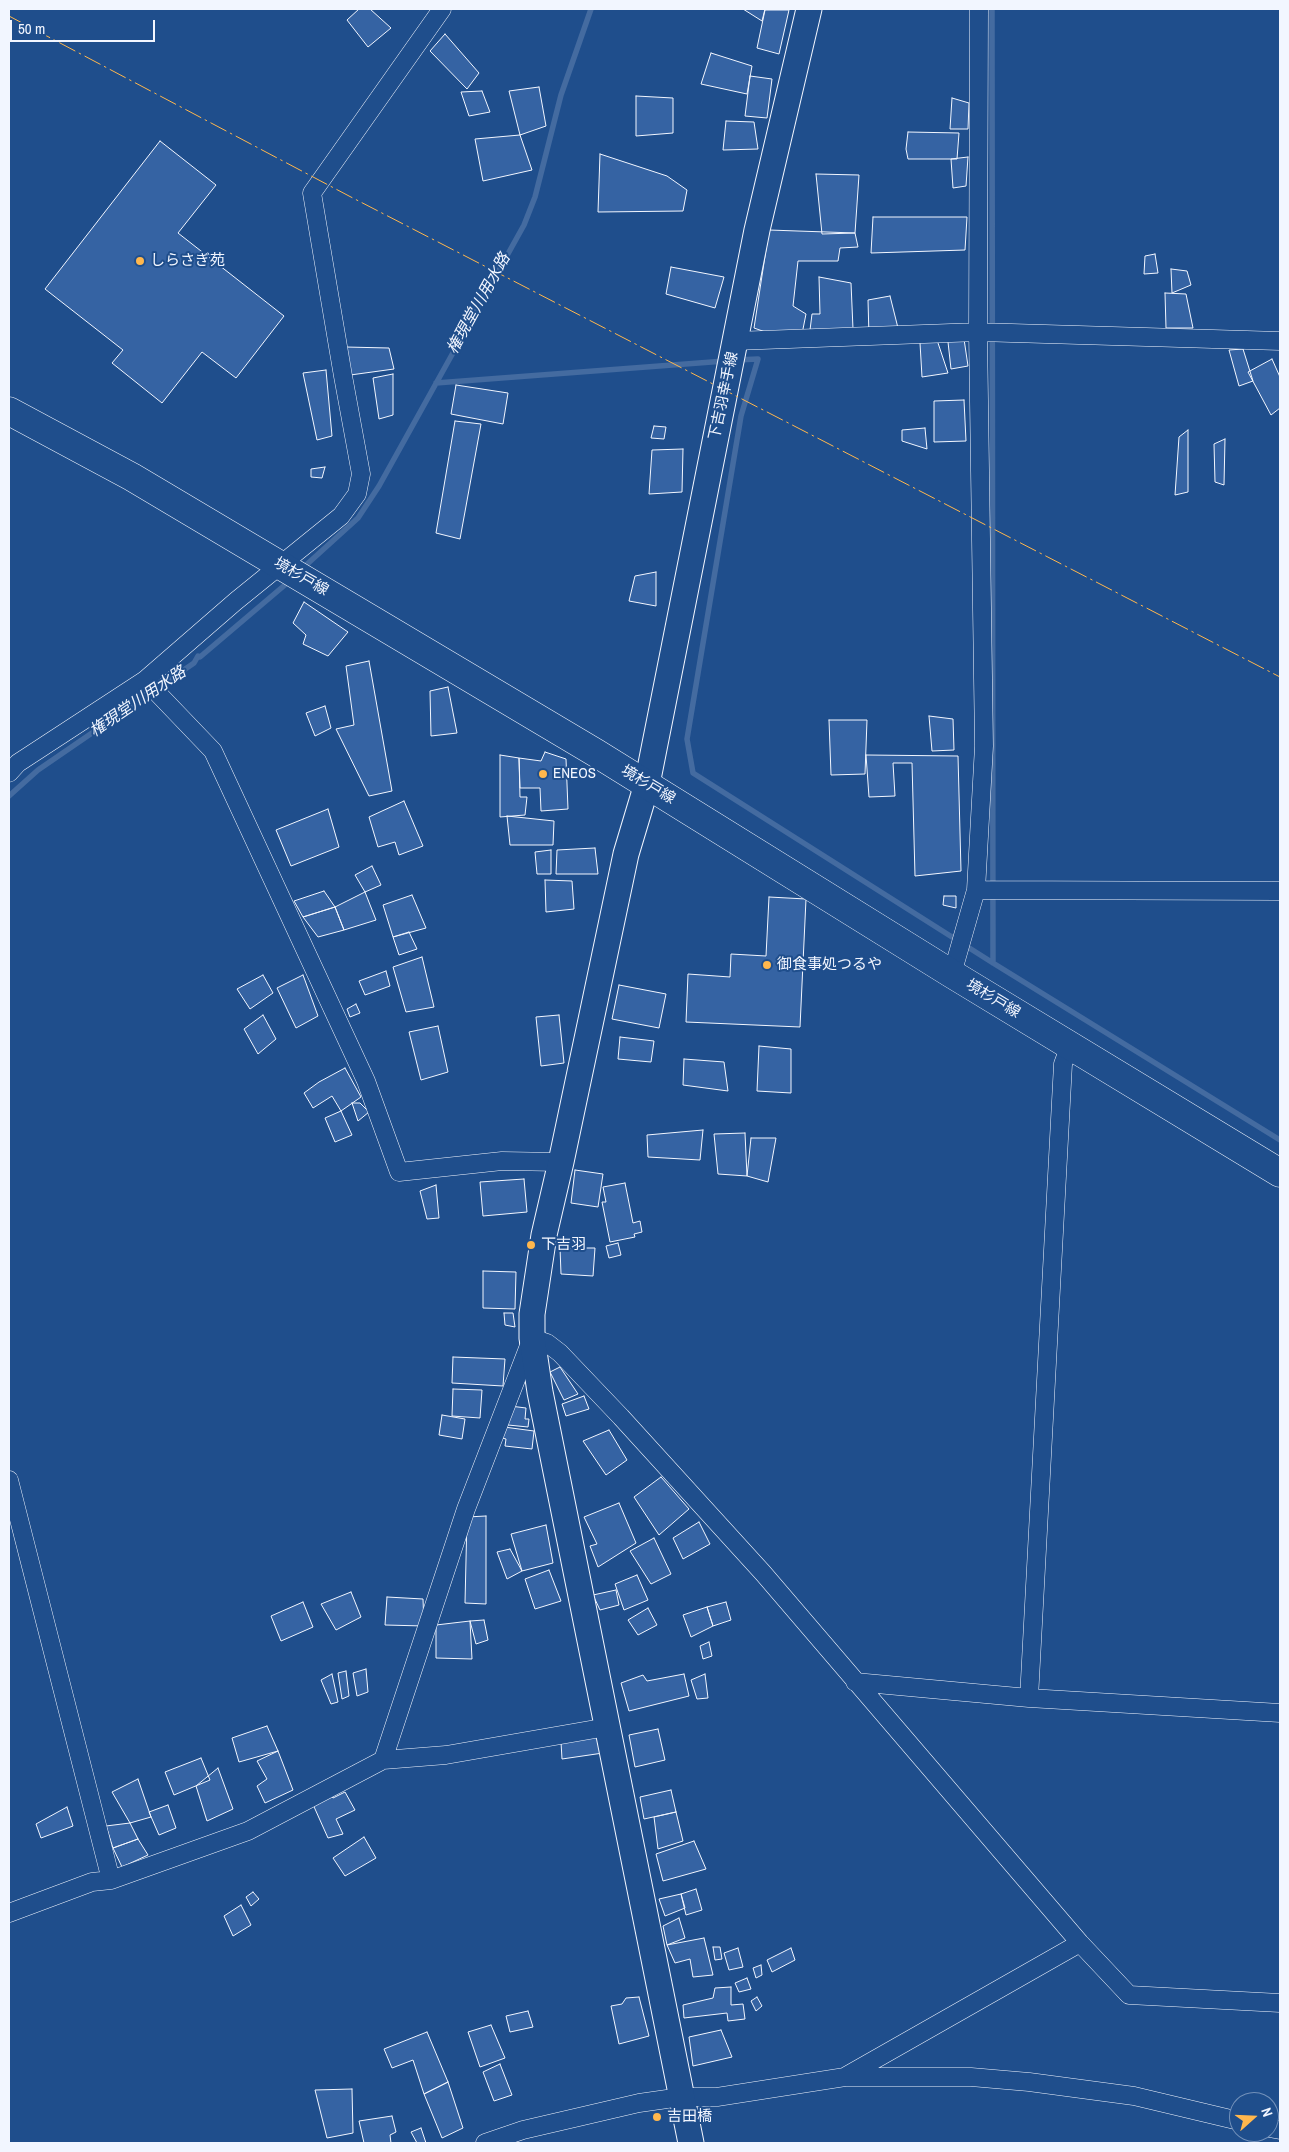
<!DOCTYPE html>
<meta charset="utf-8">
<style>
body{margin:0}
#map{position:relative;width:1289px;height:2152px;overflow:hidden;background:#1f4e8c;font-family:"Archivo Narrow",sans-serif}
canvas{display:block}
.frame{position:absolute;inset:0;border:10px solid #f2f6ff;pointer-events:none}
.north{position:absolute;left:1229px;top:2092px;width:50px;height:50px;box-sizing:border-box;background:#1f4e8c;border:1px solid #7391ba;border-radius:50%;rotate:70deg;font-size:14px;font-weight:700;line-height:20px;text-align:center;color:#f2f6ff}
.north::after{content:'';display:block;margin:auto;width:18px;height:22px;background:#ffb74d;clip-path:polygon(50% 0,100% 100%,50% 72%,0 100%)}
.scale{position:absolute;left:10px;top:20px;width:145px;height:22px;box-sizing:border-box;border:2px solid #f2f6ff;border-top:0;padding-left:6px;font-size:15px;line-height:18px;white-space:nowrap;color:#f2f6ff;-webkit-text-stroke:4px #1f4e8c;paint-order:stroke}
</style>
<div id="map">
<canvas width="1289" height="2152"></canvas>
<div class="frame"></div>
<div class="north">N</div>
<div class="scale">50 m</div>
</div>
<script>
const context = document.querySelector('canvas').getContext('2d');
context.lineJoin = 'round';
const poly = rows => new Path2D(rows.map(r => 'M' + r).join(''));
function trace(path, color, width, dash) { context.strokeStyle = color; context.lineWidth = width; context.lineCap = dash ? 'butt' : 'round'; context.setLineDash(dash || []); context.stroke(path); }
function fill(path, color) { context.fillStyle = color; context.fill(path, 'evenodd'); }
function drawText(font, color, halo, rows, align = 'center') {
  context.font = font + ' "Archivo Narrow","Noto Sans JP",sans-serif'; context.lineWidth = 4; context.setLineDash([]); context.textBaseline = 'middle'; context.strokeStyle = halo; context.fillStyle = color; for (const [text, x, y, turn = 0] of rows) {
    context.save(); context.translate(x, y); context.rotate((+turn || 0) * Math.PI / 180); context.textAlign = isNaN(turn) ? turn : align; if (halo) context.strokeText(text, 0, 0); context.fillText(text, 0, 0); context.restore();
  }
}
const stream = poly([
 [992,9,993,963],
 [736,360,758,359,741,416,687,739,693,773,993,963,1280,1140],
 [436,383,725,361],
 [305,566,358,518,379,486,524,225,535,197,561,95,591,9],
 [9,796,38,770,194,663,198,656,200,657,286,584]
]);
const building = poly([
 [359,9,370,9,391,28,368,47,347,20,359,9],
 [743,9,765,9,762,21,743,9],
 [765,10,789,10,779,54,757,48,765,10],
 [445,34,479,73,467,89,430,51,445,34],
 [711,53,752,66,747,94,701,84,711,53],
 [750,76,772,79,767,118,745,116,750,76],
 [539,87,546,126,520,135,509,91,539,87],
 [482,91,490,112,469,116,461,92,482,91],
 [636,96,673,98,673,133,636,136,636,96],
 [952,98,969,103,968,129,950,129,952,98],
 [726,121,754,122,758,149,723,150,726,121],
 [908,132,959,133,957,159,908,159,906,149,908,132],
 [520,135,532,170,483,181,475,139,520,135],
 [160,141,216,185,178,233,284,316,236,378,202,352,162,403,112,363,123,350,45,289,160,141],
 [600,154,667,176,687,190,683,211,598,212,600,154],
 [968,157,966,186,953,188,951,159,968,157],
 [816,174,859,175,855,233,822,234,816,174],
 [873,217,967,217,965,250,871,253,873,217],
 [769,230,855,233,858,247,840,248,838,261,798,261,793,306,806,314,801,339,788,340,754,328,769,230],
 [1155,254,1158,273,1144,274,1145,256,1155,254],
 [671,267,724,277,715,308,666,294,671,267],
 [1171,269,1187,271,1191,285,1172,293,1171,269],
 [819,277,851,283,853,329,810,330,812,314,820,314,819,277],
 [1165,293,1186,294,1193,328,1166,328,1165,293],
 [890,296,898,328,869,337,868,300,890,296],
 [947,333,964,339,968,366,951,369,947,333],
 [935,334,948,373,922,377,920,343,935,334],
 [345,347,389,348,394,369,343,376,345,347],
 [1243,349,1253,381,1239,386,1229,350,1243,349],
 [1272,359,1280,377,1280,408,1271,415,1248,372,1272,359],
 [326,370,332,436,317,440,303,373,326,370],
 [393,374,393,415,379,419,373,378,393,374],
 [456,385,508,393,503,424,451,414,456,385],
 [964,400,966,441,934,442,934,401,964,400],
 [455,421,481,424,460,539,436,533,455,421],
 [654,426,666,427,664,439,651,438,654,426],
 [925,428,927,449,902,441,902,430,925,428],
 [1188,430,1188,492,1175,495,1179,437,1188,430],
 [1225,439,1224,485,1215,482,1214,444,1225,439],
 [683,449,682,492,649,494,652,450,683,449],
 [325,467,322,478,311,477,311,469,325,467],
 [656,572,656,606,629,601,635,576,656,572],
 [304,602,348,632,328,656,303,644,306,635,293,623,304,602],
 [369,661,392,791,369,796,336,729,354,725,346,666,369,661],
 [448,687,457,733,431,736,430,691,448,687],
 [325,706,331,728,315,736,306,713,325,706],
 [929,716,953,719,954,750,932,751,929,716],
 [829,720,867,720,865,774,831,775,829,720],
 [545,752,566,759,568,809,541,811,540,788,520,788,519,758,541,761,545,752],
 [500,755,519,758,520,797,527,797,525,815,500,817,500,755],
 [866,755,958,756,961,871,915,876,912,763,893,763,895,796,869,797,866,755],
 [404,801,423,846,399,855,395,842,378,847,369,817,404,801],
 [328,809,339,847,291,866,276,830,328,809],
 [507,816,554,821,553,845,510,845,507,816],
 [595,848,598,874,556,874,557,850,595,848],
 [551,850,551,874,537,874,535,852,551,850],
 [372,866,381,885,365,892,355,875,372,866],
 [545,880,572,881,574,909,546,912,545,880],
 [324,891,335,907,303,917,294,901,324,891],
 [365,892,376,920,344,930,335,907,365,892],
 [412,895,426,928,393,937,383,905,412,895],
 [944,896,956,896,956,908,943,905,944,896],
 [769,897,806,899,800,1027,686,1022,688,974,730,977,731,954,766,956,769,897],
 [335,907,344,930,318,937,303,917,335,907],
 [409,932,417,949,399,955,393,937,409,932],
 [422,957,434,1007,406,1012,393,967,422,957],
 [386,971,390,986,365,995,359,981,386,971],
 [263,975,273,993,250,1009,237,989,263,975],
 [303,975,318,1016,296,1028,277,988,303,975],
 [619,985,666,994,659,1028,612,1019,619,985],
 [356,1004,360,1013,350,1017,347,1009,356,1004],
 [263,1015,276,1039,258,1054,244,1029,263,1015],
 [559,1015,564,1063,541,1066,536,1017,559,1015],
 [438,1026,448,1072,421,1080,409,1032,438,1026],
 [620,1037,654,1041,651,1062,618,1059,620,1037],
 [759,1046,791,1049,791,1093,757,1091,759,1046],
 [684,1059,724,1062,728,1091,683,1085,684,1059],
 [345,1068,361,1097,341,1111,332,1096,313,1108,304,1093,319,1082,345,1068],
 [352,1103,360,1103,369,1112,358,1121,352,1103],
 [341,1111,352,1135,335,1142,325,1118,341,1111],
 [703,1130,700,1160,648,1157,647,1135,703,1130],
 [745,1133,747,1176,718,1174,714,1134,745,1133],
 [751,1138,776,1138,768,1182,747,1176,751,1138],
 [575,1170,603,1174,598,1207,571,1203,575,1170],
 [524,1179,527,1212,483,1216,480,1182,524,1179],
 [625,1183,633,1223,640,1221,642,1232,634,1234,635,1237,610,1242,602,1202,606,1202,603,1187,625,1183],
 [436,1185,439,1218,427,1219,420,1191,436,1185],
 [618,1243,621,1255,609,1258,606,1246,618,1243],
 [560,1248,595,1248,593,1276,561,1274,560,1248],
 [483,1271,516,1272,515,1309,483,1308,483,1271],
 [504,1313,513,1313,515,1327,505,1325,504,1313],
 [453,1357,505,1359,503,1386,452,1383,453,1357],
 [560,1367,578,1394,564,1400,550,1372,560,1367],
 [453,1389,482,1390,480,1418,452,1416,453,1389],
 [584,1396,589,1409,566,1416,562,1404,584,1396],
 [510,1406,526,1408,525,1419,529,1419,528,1427,508,1425,510,1406],
 [442,1415,465,1419,462,1439,439,1435,442,1415],
 [504,1427,534,1431,532,1449,505,1446,506,1439,502,1438,504,1427],
 [609,1430,627,1460,606,1475,583,1441,609,1430],
 [661,1477,689,1509,659,1535,634,1497,661,1477],
 [619,1503,636,1543,598,1567,590,1546,597,1544,584,1517,619,1503],
 [486,1516,486,1604,465,1603,467,1517,486,1516],
 [699,1522,710,1544,683,1559,673,1538,699,1522],
 [546,1525,553,1563,522,1571,511,1534,546,1525],
 [654,1538,671,1574,651,1584,630,1551,654,1538],
 [510,1549,522,1571,507,1579,497,1552,510,1549],
 [549,1570,561,1601,535,1609,525,1579,549,1570],
 [637,1575,648,1600,624,1610,615,1584,637,1575],
 [616,1590,619,1605,600,1610,593,1595,616,1590],
 [351,1592,361,1617,336,1630,321,1604,351,1592],
 [387,1597,423,1599,424,1626,385,1625,387,1597],
 [303,1602,313,1627,281,1641,271,1616,303,1602],
 [726,1602,731,1620,713,1626,707,1607,726,1602],
 [707,1607,713,1626,691,1637,683,1615,707,1607],
 [648,1608,657,1625,638,1635,628,1620,648,1608],
 [484,1620,488,1640,476,1644,470,1621,484,1620],
 [470,1621,472,1659,436,1658,436,1625,470,1621],
 [709,1642,712,1656,703,1659,700,1646,709,1642],
 [366,1669,368,1692,357,1696,353,1673,366,1669],
 [346,1671,349,1696,342,1699,338,1673,346,1671],
 [332,1674,338,1702,331,1704,321,1680,332,1674],
 [684,1674,689,1696,629,1711,621,1683,643,1675,647,1681,684,1674],
 [705,1674,708,1698,697,1699,691,1680,705,1674],
 [267,1726,278,1751,239,1762,232,1738,267,1726],
 [658,1729,665,1760,635,1767,629,1735,658,1729],
 [597,1733,603,1753,562,1759,561,1742,597,1733],
 [278,1751,293,1790,265,1803,257,1786,267,1779,257,1761,278,1751],
 [201,1758,210,1780,174,1795,165,1772,201,1758],
 [218,1768,233,1809,207,1821,196,1786,218,1768],
 [138,1779,151,1817,130,1823,112,1792,138,1779],
 [327,1790,333,1798,345,1792,355,1810,336,1819,343,1834,328,1838,311,1800,327,1790],
 [671,1790,676,1812,644,1819,640,1797,671,1790],
 [168,1805,176,1828,159,1835,149,1812,168,1805],
 [67,1807,73,1826,41,1838,36,1824,67,1807],
 [676,1812,683,1841,658,1849,654,1817,676,1812],
 [130,1823,138,1839,113,1848,106,1826,130,1823],
 [364,1837,376,1858,345,1876,333,1858,364,1837],
 [138,1839,148,1855,122,1867,113,1848,138,1839],
 [694,1841,706,1869,663,1881,656,1854,694,1841],
 [696,1889,702,1910,686,1915,681,1894,696,1889],
 [253,1892,259,1899,251,1906,246,1897,253,1892],
 [681,1894,685,1908,665,1916,659,1899,681,1894],
 [241,1905,251,1925,233,1936,224,1916,241,1905],
 [679,1918,685,1938,667,1945,663,1926,679,1918],
 [704,1938,713,1975,693,1977,690,1959,675,1963,667,1945,704,1938],
 [713,1947,720,1947,722,1959,715,1960,713,1947],
 [738,1948,743,1967,729,1970,724,1953,738,1948],
 [791,1948,795,1960,772,1972,767,1960,791,1948],
 [761,1965,762,1975,756,1978,753,1968,761,1965],
 [747,1978,751,1989,739,1992,735,1983,747,1978],
 [731,1987,731,2005,743,2004,745,2019,728,2021,727,2013,684,2018,683,2005,713,1998,715,1988,731,1987],
 [639,1997,649,2036,619,2044,611,2006,622,2004,626,1998,639,1997],
 [757,1997,762,2006,756,2011,751,2001,757,1997],
 [528,2011,533,2027,510,2032,506,2016,528,2011],
 [491,2025,505,2058,480,2067,468,2032,491,2025],
 [721,2030,732,2057,693,2066,689,2037,721,2030],
 [427,2032,448,2082,424,2094,413,2060,392,2068,384,2049,427,2032],
 [500,2064,512,2095,494,2101,483,2072,500,2064],
 [448,2082,463,2128,442,2138,424,2094,448,2082],
 [352,2089,353,2133,327,2138,315,2090,352,2089],
 [392,2116,396,2132,390,2135,391,2143,364,2143,359,2121,392,2116],
 [421,2128,426,2143,417,2143,411,2132,421,2128]
]);
const street = poly([
 [735,341,978,332,1280,341],
 [145,680,213,751,366,1081,399,1172,502,1161,561,1162],
 [9,773,18,763,145,680,236,601,341,516,357,494,361,474,343,376,312,193,442,9],
 [976,890,1280,891],
 [952,974,976,890,984,746,978,332,979,9],
 [9,1480,111,1880],
 [855,1682,1029,1698,1280,1713],
 [1029,1698,1063,1064,1070,1045],
 [383,1760,466,1509,532,1338,547,1343,560,1353,621,1417,763,1573,1080,1943,1129,1995,1280,2003],
 [9,1913,92,1882,111,1880,248,1831,383,1760,446,1755,607,1727],
 [846,2076,1080,1943],
 [1269,2128,1280,2130],
 [485,2143,523,2130,639,2103,681,2097,717,2097,845,2077,971,2077,1029,2082,1134,2096,1239,2121]
]);
const secondary = poly([
 [691,2143,540,1392,532,1338,532,1314,544,1235,561,1162,626,854,647,784,757,230,809,9]
]);
const primary = poly([
 [9,411,132,477,596,753,952,974,1280,1173]
]);
const power = poly([
 [9,16,349,196,1280,677]
]);
const markers = [
 [140,261,5,"#ffb74d"],
 [543,774,5,"#ffb74d"],
 [767,965,5,"#ffb74d"],
 [531,1245,5,"#ffb74d"],
 [657,2117,5,"#ffb74d"]
];
const poiNames = [
 ["しらさぎ苑",150,261],
 ["ENEOS",553,774],
 ["御食事処つるや",777,965],
 ["下吉羽",541,1245],
 ["吉田橋",667,2117]
];
const streetNames = [
 ["下吉羽幸手線",724,396,-78],
 ["境杉戸線",301,577,30],
 ["境杉戸線",648,785,31],
 ["境杉戸線",993,999,31]
];
const waterNames = [
 ["権現堂川用水路",479,304,-61],
 ["権現堂川用水路",138,702,-34]
];
trace(stream, '#446ba0', 5.5);
fill(building, '#3563a3');
trace(building, '#f2f6ff', 1);
trace(street, '#f2f6ff', 19);
trace(secondary, '#f2f6ff', 27);
trace(primary, '#f2f6ff', 29);
trace(street, '#1f4e8c', 18);
trace(secondary, '#1f4e8c', 25);
trace(primary, '#1f4e8c', 28);
trace(power, '#ffb74d', 1, [18, 4, 2.5, 4]);
for (const [x, y, r, color] of markers) { const dot = new Path2D(); dot.arc(x, y, r, 0, 2 * Math.PI); context.fillStyle = color; context.fill(dot); trace(dot, '#1f4e8c', 2); }
drawText('15px', '#f2f6ff', '#1f4e8c', poiNames, 'left');
drawText('15px', '#f2f6ff', '#1f4e8c', streetNames);
drawText('italic 16px', '#f2f6ff', '#1f4e8c', waterNames);
</script>
